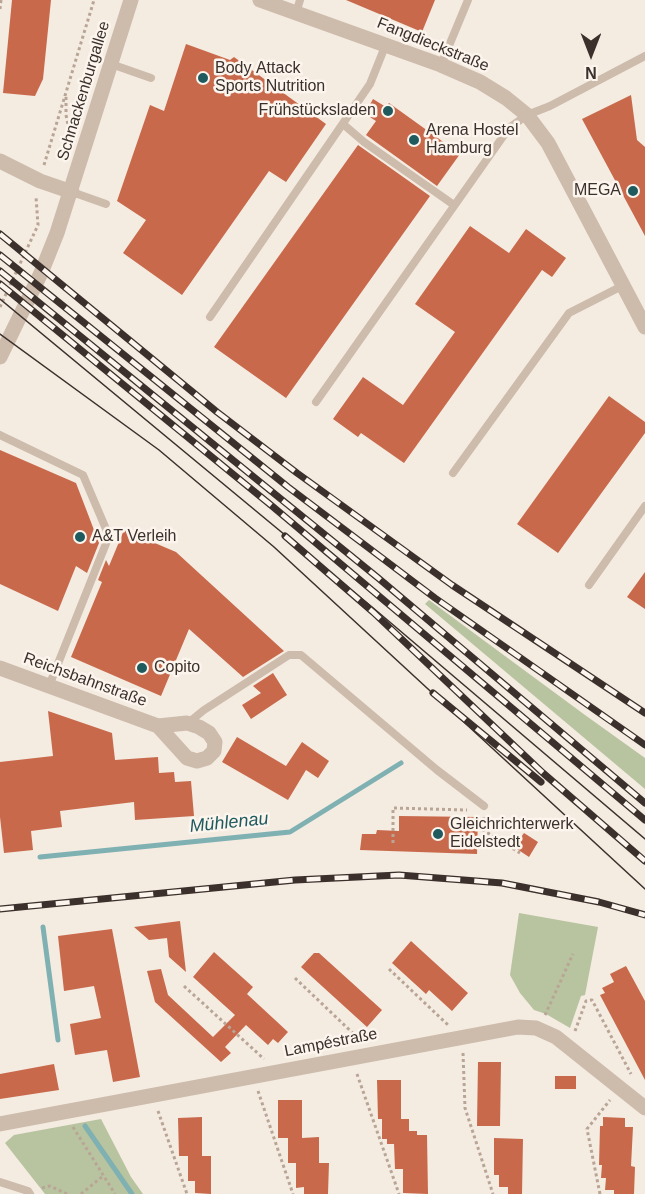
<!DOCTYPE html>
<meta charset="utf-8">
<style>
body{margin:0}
#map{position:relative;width:645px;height:1194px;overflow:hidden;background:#f4ebe1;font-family:Helvetica,sans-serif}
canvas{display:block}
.north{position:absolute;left:561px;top:24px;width:60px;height:60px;-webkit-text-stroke:4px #fbf5ee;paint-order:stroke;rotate:180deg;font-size:16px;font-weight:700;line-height:24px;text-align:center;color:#3b302b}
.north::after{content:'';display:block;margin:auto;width:21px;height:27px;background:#3b302b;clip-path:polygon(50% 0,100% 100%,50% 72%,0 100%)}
</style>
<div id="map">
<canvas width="645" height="1194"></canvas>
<div class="north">N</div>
</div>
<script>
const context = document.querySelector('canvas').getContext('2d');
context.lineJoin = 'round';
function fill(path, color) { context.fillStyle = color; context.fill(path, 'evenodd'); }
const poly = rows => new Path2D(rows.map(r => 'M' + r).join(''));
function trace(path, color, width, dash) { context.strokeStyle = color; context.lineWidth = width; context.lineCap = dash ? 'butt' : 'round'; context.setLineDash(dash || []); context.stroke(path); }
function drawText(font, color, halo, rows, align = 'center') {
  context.font = font + ' Helvetica,sans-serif'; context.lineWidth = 5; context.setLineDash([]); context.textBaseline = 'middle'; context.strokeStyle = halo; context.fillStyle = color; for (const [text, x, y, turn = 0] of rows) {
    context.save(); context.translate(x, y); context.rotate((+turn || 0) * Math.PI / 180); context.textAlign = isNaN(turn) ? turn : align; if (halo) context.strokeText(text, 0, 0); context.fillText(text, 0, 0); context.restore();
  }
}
const green = poly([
 [429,600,585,715,645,758,645,789,425,604],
 [519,913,598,927,585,995,581,996,570,1028,546,1014,534,1010,520,993,510,975],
 [101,1119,131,1177,143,1194,45,1194,5,1143,14,1135]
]);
const stream = poly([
 [40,857,290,832,401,763],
 [43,927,58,1040],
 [85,1126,132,1194]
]);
const building = poly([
 [12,0,51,0,43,79,35,96,3,93],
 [346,0,435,0,422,32],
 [186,44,230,60,234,57,326,124,286,182,269,171,182,295,123,253,146,220,117,201,150,105,164,111],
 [631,95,637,140,645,147,645,236,582,119],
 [373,99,386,107,389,103,460,154,437,186,366,135,376,121,365,114],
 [358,145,430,196,286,398,214,347],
 [470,226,509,253,526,229,566,258,552,277,542,270,404,463,361,433,358,437,333,419,363,377,403,405,455,332,415,304],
 [609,396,645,422,645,433,558,553,517,524],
 [0,450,76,483,99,543,87,573,76,566,58,611,0,584],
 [124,530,176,552,284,651,243,677,189,629,161,696,71,657,102,582,98,580,106,560,109,566],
 [645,572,645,609,627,597],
 [273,673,287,695,251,719,242,705,261,693,253,686],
 [48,711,112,733,115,760,158,757,159,773,174,772,175,782,191,781,194,816,135,820,134,802,60,811,62,827,31,831,33,850,4,853,0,817,0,762,53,756],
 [237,737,286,766,302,742,329,761,318,778,306,770,288,800,222,762],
 [399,816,478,817,477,854,360,850,362,834,376,834,377,830,399,831],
 [524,833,538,842,529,857,514,847],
 [180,921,186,972,169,957,167,938,149,940,134,927],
 [112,929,140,1077,113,1082,107,1050,75,1055,70,1024,101,1018,94,986,64,991,58,936],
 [411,941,468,993,452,1011,429,990,426,994,392,963],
 [214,952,253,987,247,994,288,1032,278,1043,273,1039,268,1045,246,1025,225,1047,231,1053,221,1062,155,1002,147,971,161,969,168,995,213,1037,235,1015,193,977],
 [314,953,319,953,382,1010,367,1027,301,967],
 [626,966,645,1001,645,1080,600,995,605,993,602,988,614,982,610,974],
 [478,1062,501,1062,500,1126,477,1126],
 [54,1064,59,1090,0,1099,0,1074],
 [555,1076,576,1076,576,1089,555,1089],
 [377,1080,401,1080,401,1119,409,1119,409,1131,417,1131,417,1135,427,1135,428,1194,403,1193,403,1169,395,1169,394,1144,387,1144,387,1139,382,1139,382,1119,378,1119],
 [278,1100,302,1100,302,1138,319,1137,319,1163,329,1163,328,1194,304,1194,304,1187,296,1188,296,1163,288,1163,288,1138,278,1138],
 [202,1117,202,1156,211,1156,211,1194,195,1193,195,1181,188,1181,188,1156,179,1156,178,1118],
 [603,1117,625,1118,625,1127,633,1127,631,1166,635,1167,634,1194,614,1194,614,1190,605,1190,606,1178,601,1178,602,1165,599,1165,600,1126,603,1126],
 [494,1138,523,1139,522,1194,508,1194,508,1187,499,1187,499,1175,494,1175]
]);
const path = poly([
 [0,9,1,0],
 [66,97,66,115,70,135],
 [44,165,94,0],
 [0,307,38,225,36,197],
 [484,817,483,830,520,853],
 [393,843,393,808,467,810],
 [389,969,448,1025],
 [295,978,360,1040],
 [184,986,264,1059],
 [545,1015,573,954],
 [575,1031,586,1001,592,1000,631,1074],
 [463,1053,465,1108,493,1194],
 [357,1074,399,1194],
 [258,1091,293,1194],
 [158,1111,187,1194],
 [73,1127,115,1194],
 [42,1188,50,1186,67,1194],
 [81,1194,103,1176],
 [600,1194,587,1129,610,1100]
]);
const service = poly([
 [296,13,300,0],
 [111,64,151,78],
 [441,65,468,0],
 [343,124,364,142,454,205],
 [72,192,106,204],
 [210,317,370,84,386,44],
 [316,402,509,128,527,115,550,106,645,56],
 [0,435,83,475,109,536,49,686],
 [453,473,569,313,622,286],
 [589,585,645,506],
 [188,723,204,710,289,655,301,655,437,770,484,806],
 [0,1182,28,1191,30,1194]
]);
const minor = poly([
 [260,0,441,65,480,82,506,98,527,115,548,143,645,327],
 [0,161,40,181,72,192],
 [0,668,158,726,187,723,199,727,209,733,215,742,214,751,207,758,197,761,187,758,158,726],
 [0,1124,518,1027,536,1028,556,1037,645,1108]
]);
const tertiary = poly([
 [0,357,41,273,57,233,131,0]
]);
const tram = poly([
 [0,299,378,612,645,839],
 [0,334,159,450,274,547,645,889]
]);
const rail = poly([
 [0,234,217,412,297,473,452,585,645,713],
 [0,255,288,487,435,598,645,745],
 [0,271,377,577,645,803],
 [0,284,272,506,645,820],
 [285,536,373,612,543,773,645,861],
 [433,693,541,782],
 [0,909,295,880,399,875,502,883,599,902,645,915]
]);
const markers = [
 [203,78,6,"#1f5a5e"],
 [388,111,6,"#1f5a5e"],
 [414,140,6,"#1f5a5e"],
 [633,191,6,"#1f5a5e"],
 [80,537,6,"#1f5a5e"],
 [142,668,6,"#1f5a5e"],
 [438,834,6,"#1f5a5e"]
];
const streetNames = [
 ["Fangdieckstraße",433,45,22],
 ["Schnackenburgallee",84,91,-73],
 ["Reichsbahnstraße",85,680,20],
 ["Lampéstraße",331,1043,-11]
];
const poiNames = [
 ["Body Attack",215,69],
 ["Sports Nutrition",215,87],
 ["Frühstücksladen",376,111,"right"],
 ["Arena Hostel",426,131],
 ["Hamburg",426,149],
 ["MEGA",621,191,"right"],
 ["A&T Verleih",92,537],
 ["Copito",154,668],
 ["Gleichrichterwerk",450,825],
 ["Eidelstedt",450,843]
];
const waterNames = [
 ["Mühlenau",229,823,-6]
];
fill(green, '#b8c4a0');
trace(stream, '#7fb0b2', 5);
fill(building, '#c8694b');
trace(path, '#b9a596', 3, [3, 3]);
trace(service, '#cdbbac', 8);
trace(minor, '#cdbbac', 15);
trace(tertiary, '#cdbbac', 15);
trace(tram, '#3b302b', 1.5);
trace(rail, '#3b302b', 7);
trace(rail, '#fbf5ee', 4.5, [14]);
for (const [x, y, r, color] of markers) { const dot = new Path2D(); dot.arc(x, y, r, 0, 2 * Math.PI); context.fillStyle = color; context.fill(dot); trace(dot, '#fbf5ee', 2); }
drawText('16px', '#3b302b', '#fbf5ee', streetNames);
drawText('16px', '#3b302b', '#fbf5ee', poiNames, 'left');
drawText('italic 18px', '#1f5a5e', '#fbf5ee', waterNames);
</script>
